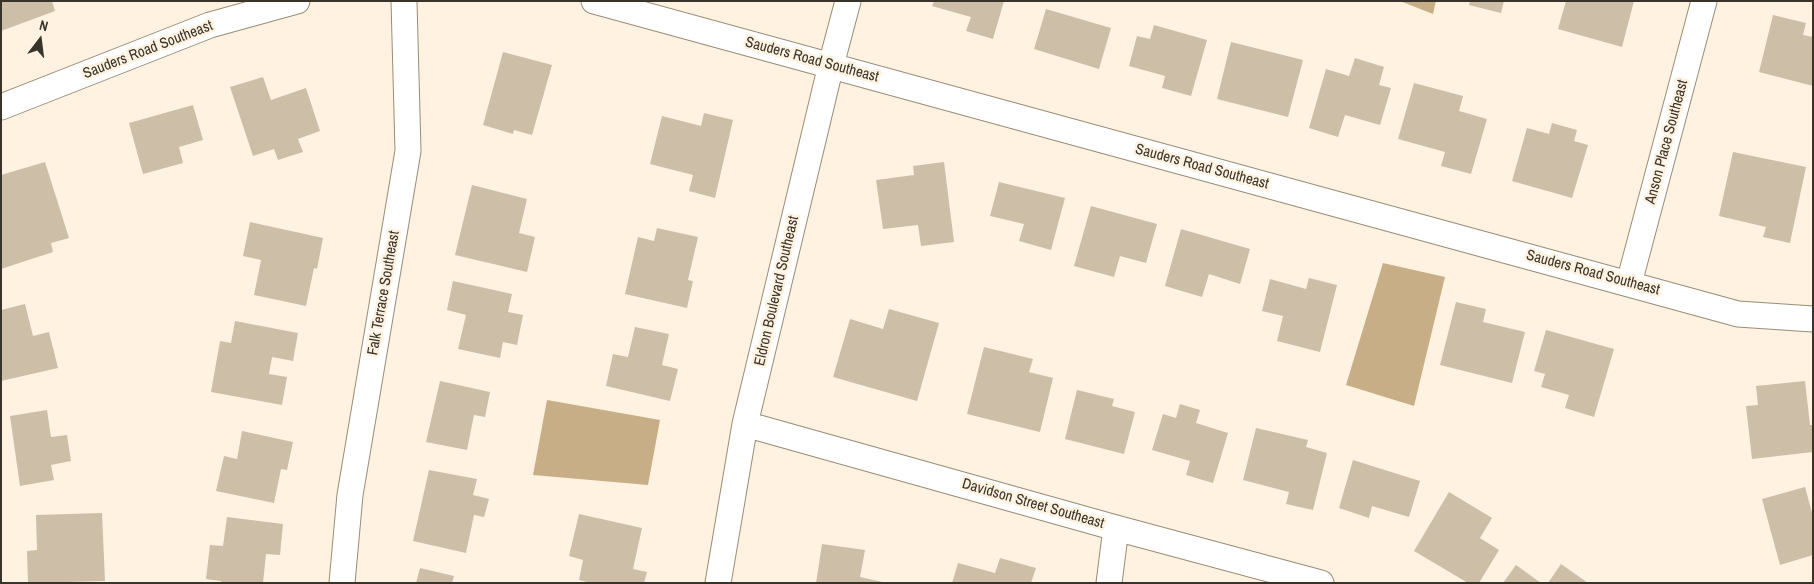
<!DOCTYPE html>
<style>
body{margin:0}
#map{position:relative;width:1814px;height:584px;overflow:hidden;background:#fff2e0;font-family:"Archivo Narrow",sans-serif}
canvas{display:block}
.frame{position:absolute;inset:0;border:2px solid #39332a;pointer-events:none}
.north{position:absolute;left:15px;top:15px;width:50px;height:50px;-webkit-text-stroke:4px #fff2e0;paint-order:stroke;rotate:15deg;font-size:14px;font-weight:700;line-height:20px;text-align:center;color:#39332a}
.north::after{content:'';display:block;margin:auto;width:18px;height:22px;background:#39332a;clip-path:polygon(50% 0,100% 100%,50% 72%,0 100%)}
</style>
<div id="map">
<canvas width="1814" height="584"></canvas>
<div class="frame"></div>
<div class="north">N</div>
</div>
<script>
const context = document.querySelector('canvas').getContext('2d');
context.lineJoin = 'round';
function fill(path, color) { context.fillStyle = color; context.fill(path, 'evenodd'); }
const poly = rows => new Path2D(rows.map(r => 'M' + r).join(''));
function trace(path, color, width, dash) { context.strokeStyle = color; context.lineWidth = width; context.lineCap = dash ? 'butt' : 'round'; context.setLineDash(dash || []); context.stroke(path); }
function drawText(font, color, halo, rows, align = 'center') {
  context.font = font + ' "Archivo Narrow",sans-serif'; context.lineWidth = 5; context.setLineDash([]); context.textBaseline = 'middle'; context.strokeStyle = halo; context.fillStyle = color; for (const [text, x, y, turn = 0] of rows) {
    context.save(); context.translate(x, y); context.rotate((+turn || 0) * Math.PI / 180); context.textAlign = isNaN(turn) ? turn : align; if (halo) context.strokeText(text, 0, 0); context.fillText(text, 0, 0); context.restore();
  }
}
const forest = poly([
 [1400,1,1436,1,1433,14],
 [1383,263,1445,277,1414,406,1346,385],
 [547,400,660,420,648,485,533,475]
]);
const building = poly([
 [1,1,52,1,55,11,1,31],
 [934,1,1004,1,993,39,966,31,971,17,932,6],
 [1470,1,1504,1,1501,13,1469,5],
 [1566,1,1634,1,1622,47,1558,29],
 [1046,9,1111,28,1099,69,1034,49],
 [1773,15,1806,23,1803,35,1813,37,1813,86,1759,72],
 [1154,25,1207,40,1191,96,1162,88,1165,76,1129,66,1137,36,1150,39],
 [1231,42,1303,60,1288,117,1217,99],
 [503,52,552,65,532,135,514,130,513,134,483,125],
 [1355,58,1384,67,1379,85,1391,88,1380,125,1345,115,1338,137,1309,128,1326,69,1349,76],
 [263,77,271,100,306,88,320,131,298,139,303,152,278,160,274,149,253,156,230,87],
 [1414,83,1463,96,1459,111,1487,119,1471,174,1441,166,1445,152,1398,139],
 [193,105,203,140,179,147,183,163,143,174,129,123],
 [704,113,733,120,715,198,689,191,693,175,650,164,662,116,701,126],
 [1552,123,1577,130,1574,141,1588,145,1572,198,1512,181,1527,128,1549,134],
 [1733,152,1806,167,1790,243,1763,237,1766,227,1719,216],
 [45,162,69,238,51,243,53,252,1,269,1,175],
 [944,162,954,242,921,246,918,225,883,229,876,180,914,175,913,166],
 [999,182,1065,198,1051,250,1019,241,1024,224,990,216],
 [472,185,527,199,519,233,535,237,527,272,455,255],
 [1091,206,1157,224,1146,263,1120,256,1114,277,1074,266],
 [250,222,323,238,317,269,314,268,306,306,254,295,261,260,243,256],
 [657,228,698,237,688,280,693,281,687,308,625,294,638,237,654,241],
 [1181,229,1250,249,1240,284,1209,274,1202,297,1165,286],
 [1309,278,1337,285,1320,352,1277,341,1283,316,1262,311,1270,279,1306,289],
 [453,281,512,294,508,312,523,315,517,345,503,342,500,358,458,349,466,315,447,310],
 [1456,302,1486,309,1483,322,1525,332,1512,383,1440,365],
 [25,304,33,336,49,332,58,368,1,381,1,310],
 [889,309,939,323,917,401,833,377,850,319,883,329],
 [235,321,298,333,293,361,272,357,269,374,287,377,282,405,211,392,220,341,231,343],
 [635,327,669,334,662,365,678,369,670,401,606,386,613,354,628,357],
 [1546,330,1614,349,1594,417,1565,408,1569,395,1541,387,1545,374,1534,371],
 [984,347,1033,359,1029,372,1053,378,1040,432,967,414],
 [440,381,490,392,485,417,474,415,467,450,426,442],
 [1805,381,1810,425,1813,425,1813,452,1752,459,1746,406,1758,405,1756,386],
 [1077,390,1114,399,1112,406,1135,412,1124,454,1065,439],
 [1180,404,1200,410,1196,423,1228,433,1213,483,1186,475,1190,461,1152,450,1163,414,1176,418],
 [47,410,51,437,67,435,71,461,51,465,54,480,20,486,10,416],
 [1256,428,1308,440,1306,447,1327,453,1313,510,1286,504,1289,492,1243,480],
 [242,431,293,442,287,470,281,469,274,503,216,491,224,456,237,459],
 [1353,460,1420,481,1409,517,1372,506,1369,518,1339,508],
 [429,470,477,479,473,495,489,499,484,517,474,515,466,553,413,541],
 [1805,487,1813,516,1813,555,1780,565,1762,499],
 [1449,492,1492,518,1480,538,1499,550,1479,583,1468,583,1414,551],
 [102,513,105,581,28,583,27,551,37,550,36,515],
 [579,514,642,528,633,569,647,572,644,583,591,583,579,580,583,560,569,556],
 [227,517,283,524,280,555,266,554,263,583,221,583,221,581,206,579,210,545,223,546],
 [822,544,865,550,860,577,887,583,816,583],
 [1000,558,1036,568,1031,583,952,583,958,563,995,573],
 [1561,564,1588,583,1548,583],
 [1516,565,1541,583,1503,583],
 [420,568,454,576,452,583,416,583]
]);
const minor = poly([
 [594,1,1738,314,1813,319],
 [1,107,210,25,297,1],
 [1629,283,1704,1],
 [745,424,1116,528,1321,583],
 [342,583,350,495,408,151,404,1],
 [718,583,745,424,831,65,848,1],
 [1109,583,1116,528]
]);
const streetNames = [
 ["Sauders Road Southeast",148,50,-21],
 ["Sauders Road Southeast",812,60,15],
 ["Anson Place Southeast",1667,142,-75],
 ["Sauders Road Southeast",1202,167,15],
 ["Sauders Road Southeast",1593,273,15],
 ["Eldron Boulevard Southeast",777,291,-77],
 ["Falk Terrace Southeast",384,293,-80],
 ["Davidson Street Southeast",1033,504,16]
];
fill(forest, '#c7ae87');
fill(building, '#ccbea7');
trace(minor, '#9a8c77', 27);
trace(minor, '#fff', 25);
drawText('15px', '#39332a', '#fff2e0', streetNames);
</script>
